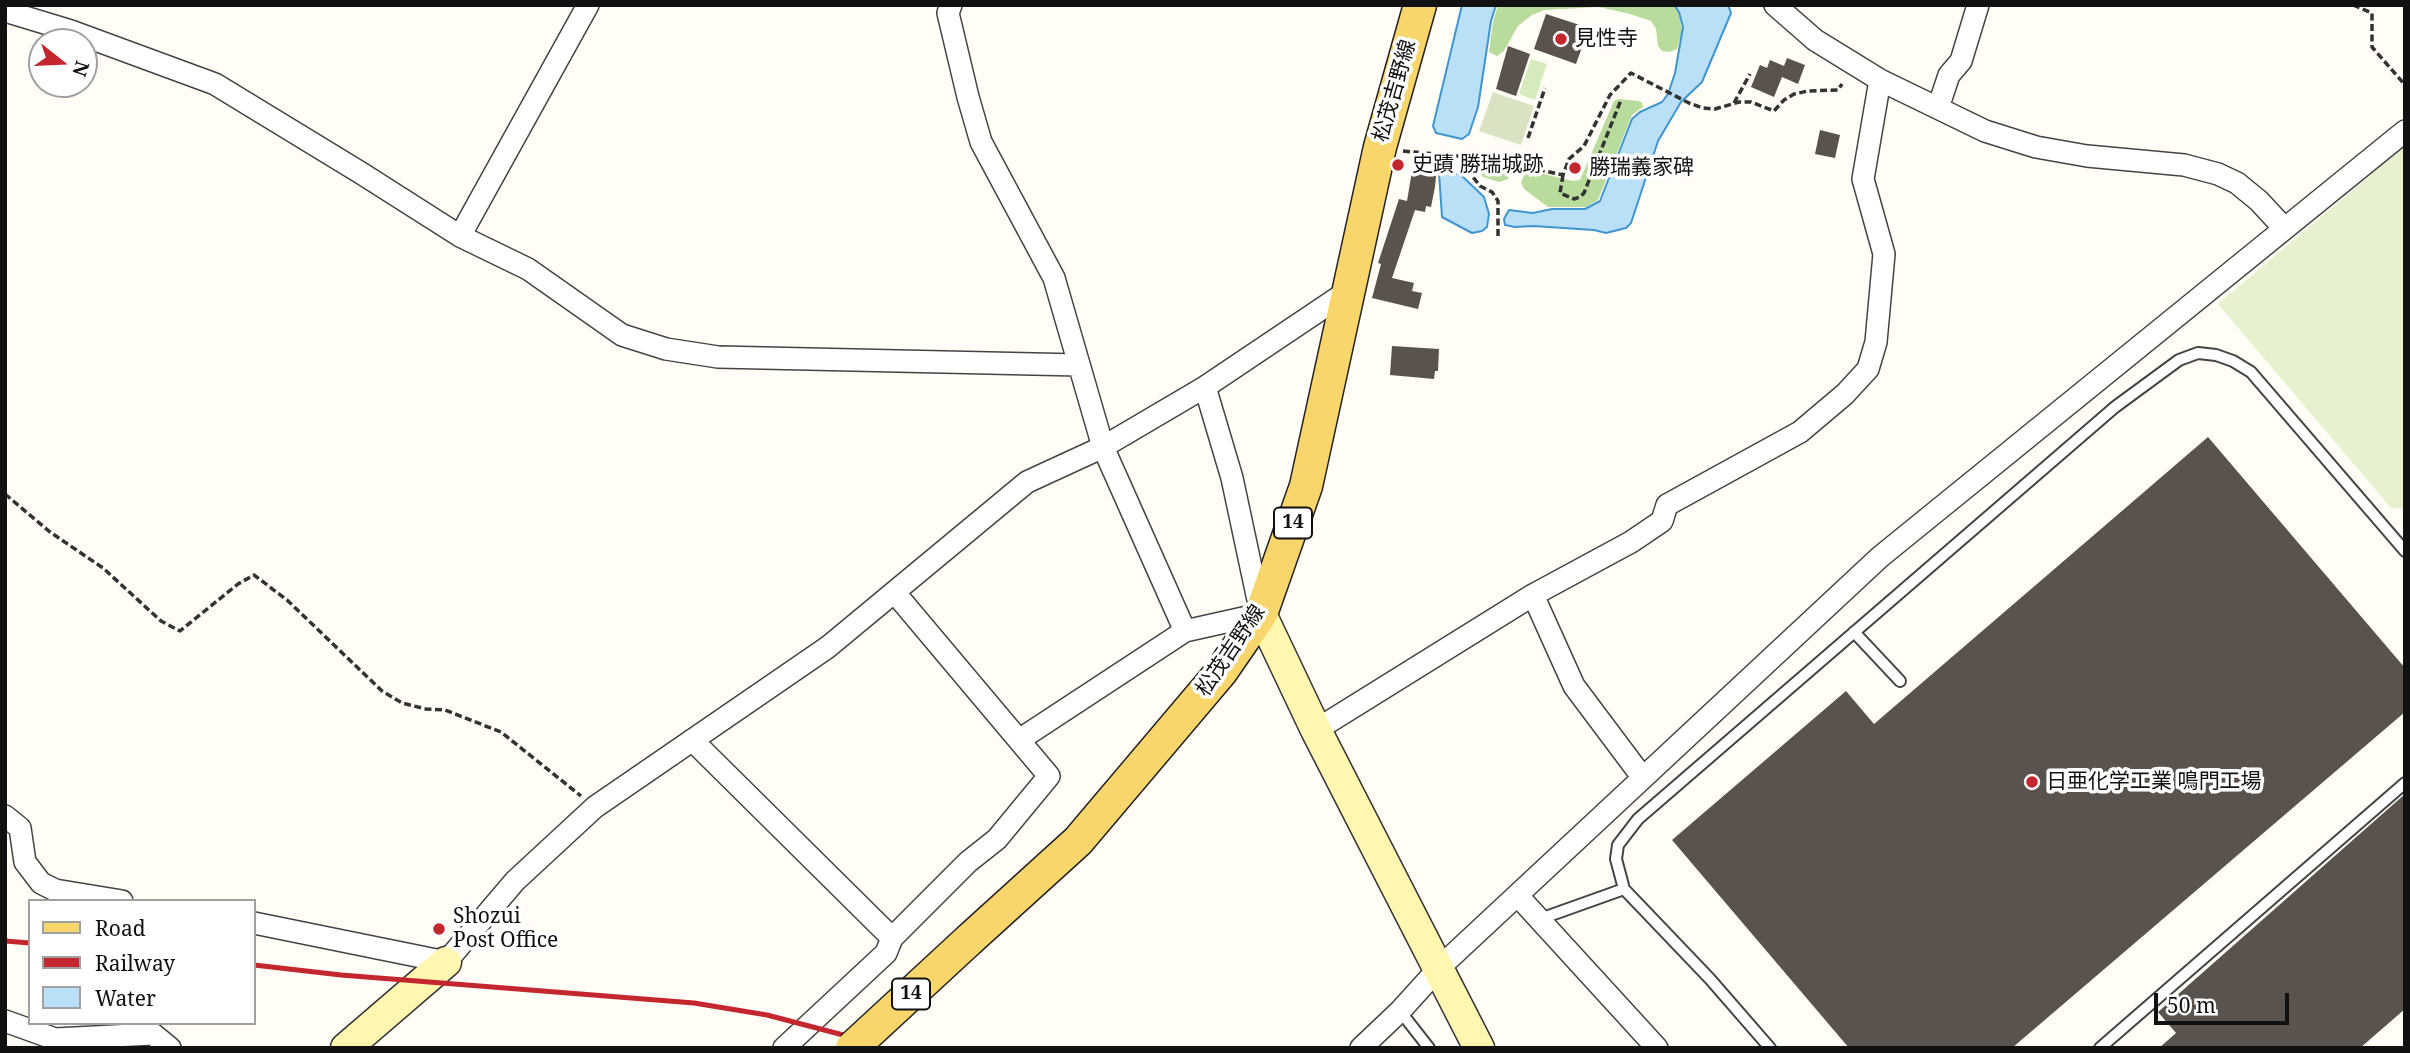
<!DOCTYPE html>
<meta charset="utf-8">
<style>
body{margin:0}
#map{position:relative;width:2410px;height:1053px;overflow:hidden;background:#fffdf5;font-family:"Noto Serif",serif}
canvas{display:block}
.frame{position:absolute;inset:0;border:7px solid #111;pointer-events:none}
.legend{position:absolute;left:28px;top:899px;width:228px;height:126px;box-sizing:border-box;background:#fff;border:2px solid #a0a0a0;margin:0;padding:9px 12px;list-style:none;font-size:21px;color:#111}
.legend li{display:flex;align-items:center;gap:14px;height:35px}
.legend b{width:35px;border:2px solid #a0a0a0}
.north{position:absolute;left:28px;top:28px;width:70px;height:70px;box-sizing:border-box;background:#fff;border:2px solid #a0a0a0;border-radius:50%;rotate:108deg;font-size:19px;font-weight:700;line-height:28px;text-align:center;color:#111}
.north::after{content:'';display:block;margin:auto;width:24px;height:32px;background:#c4262e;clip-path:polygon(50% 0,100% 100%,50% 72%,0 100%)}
.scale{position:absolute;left:2154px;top:993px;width:135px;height:32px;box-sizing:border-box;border:4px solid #111;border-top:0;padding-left:9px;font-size:21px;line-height:24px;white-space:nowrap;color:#111;-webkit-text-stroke:5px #fff;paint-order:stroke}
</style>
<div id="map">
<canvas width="2410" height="1053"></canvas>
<div class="frame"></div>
<ul class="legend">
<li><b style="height:9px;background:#f9d66b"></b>Road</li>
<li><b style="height:9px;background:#c4262e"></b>Railway</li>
<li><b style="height:19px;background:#b9e0f7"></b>Water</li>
</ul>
<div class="north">N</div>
<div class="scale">50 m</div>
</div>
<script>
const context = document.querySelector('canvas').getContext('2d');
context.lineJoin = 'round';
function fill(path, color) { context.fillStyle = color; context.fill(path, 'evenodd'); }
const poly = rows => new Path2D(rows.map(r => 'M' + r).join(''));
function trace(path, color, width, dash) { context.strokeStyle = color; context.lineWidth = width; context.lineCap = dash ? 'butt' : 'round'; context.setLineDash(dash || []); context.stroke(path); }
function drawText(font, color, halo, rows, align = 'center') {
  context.font = font + ' "Noto Serif","Noto Sans JP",serif'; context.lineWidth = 7; context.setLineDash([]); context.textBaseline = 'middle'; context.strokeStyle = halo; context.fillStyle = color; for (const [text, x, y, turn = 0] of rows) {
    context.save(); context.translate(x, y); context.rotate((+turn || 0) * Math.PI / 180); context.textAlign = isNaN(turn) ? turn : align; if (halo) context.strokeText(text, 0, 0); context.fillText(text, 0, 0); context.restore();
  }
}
const green = poly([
 [1531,59,1547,64,1535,100,1519,94]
]);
const forest = poly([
 [1498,5,1673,5,1679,12,1682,31,1677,49,1669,52,1662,51,1658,46,1656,29,1651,21,1630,14,1599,7,1544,10,1532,15,1518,26,1504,51,1497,56,1489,52,1493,22],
 [1619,99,1639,101,1642,103,1643,107,1632,115,1598,200,1586,207,1548,207,1524,189,1521,182,1527,170,1573,181,1580,180,1614,101],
 [1481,162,1509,167,1511,171,1508,179,1499,182,1483,177,1479,171]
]);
const cemetery = poly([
 [1493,92,1534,106,1521,145,1479,131]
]);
const pitch = poly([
 [2405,146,2405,509,2391,508,2218,304]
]);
const water = poly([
 [1462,5,1496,5,1491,21,1478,107,1469,134,1462,139,1436,133,1433,126,1462,5],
 [1674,5,1728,5,1731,13,1702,82,1681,102,1658,141,1631,223,1626,228,1606,233,1594,230,1533,226,1515,227,1505,225,1504,219,1509,210,1533,213,1552,209,1585,209,1600,201,1632,119,1640,112,1662,102,1668,94,1675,73,1683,27,1679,12,1674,5],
 [1444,169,1461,175,1484,197,1489,214,1487,227,1482,231,1472,233,1442,217,1439,173,1444,169]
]);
const building = poly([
 [1546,14,1589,28,1576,64,1534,49],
 [1508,46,1530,54,1516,96,1496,89],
 [1787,58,1805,65,1798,84,1782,77,1774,97,1751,87,1760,65,1767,68,1770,60,1784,66],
 [1820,130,1840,135,1835,158,1815,154],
 [1412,171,1436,176,1435,187,1431,207,1426,206,1425,212,1415,210,1392,278,1414,283,1412,291,1422,293,1418,309,1372,298,1381,264,1378,263,1399,199,1407,201],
 [1392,346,1439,349,1438,371,1435,371,1434,379,1390,375],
 [2208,437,2405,668,2405,712,2012,1048,1849,1048,1672,840,1846,691,1874,724],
 [2405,794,2405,1009,2360,1048,2159,1048,2176,1033,2158,1012]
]);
const path = poly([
 [2353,5,2372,13,2372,47,2405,85],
 [1734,103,1750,74],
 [1528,138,1545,88],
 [1403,151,1490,159,1563,175,1569,159,1584,146,1610,95,1631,73,1689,103,1703,108,1715,109,1739,102,1751,102,1774,111,1784,100,1794,94,1808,91,1838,90,1842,84],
 [1469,157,1473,177,1480,186,1492,192,1498,201,1498,236],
 [1563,175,1560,193,1574,199,1580,197,1584,193,1621,100],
 [5,494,50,532,103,568,161,621,180,631,238,584,254,575,287,600,382,691,402,703,426,709,445,710,501,732,581,796]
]);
const lane = poly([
 [1854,632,1900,681],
 [1540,919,1624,889],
 [1400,1011,1429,1048],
 [1770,1048,1710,979,1624,889,1616,859,1618,845,1638,819,2115,407,2179,360,2198,353,2216,355,2233,361,2251,372,2405,551],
 [2100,1048,2405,783]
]);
const street = poly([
 [951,5,948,13,968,97,981,142,1054,278,1103,447,1185,631],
 [1775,5,1815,40,1880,80,1985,131,2036,147,2087,156,2184,165,2218,174,2237,183,2259,201,2284,228],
 [5,11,71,31,215,84,361,173,460,236,528,269,622,335,666,349,718,357,1079,365],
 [1938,108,1949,75,1961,61,1978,5],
 [460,236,588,5],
 [1533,595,1574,686,1643,778],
 [1316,730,1533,595,1631,542,1662,521,1667,505,1800,432,1845,394,1868,369,1876,342,1884,254,1863,179,1880,80],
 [692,740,892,938],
 [1019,740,1185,631,1261,614,1232,478,1205,387],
 [5,816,20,828,25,862,41,883,55,890,122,901],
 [1518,896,1657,1048],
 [254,923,446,962,515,881,595,807,828,647,1027,482,1103,447,1205,387,1348,291],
 [5,1021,55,1039,153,1034,170,1048],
 [784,1048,886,953,892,938,968,862,997,839,1049,776,895,593],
 [1361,1048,1400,1011,1439,968,1880,557,2405,131]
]);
const secondary = poly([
 [1261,614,1316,730,1479,1048],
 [346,1048,446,962]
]);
const primary = poly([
 [970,939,1078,841,1221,672,1261,614,1306,486,1380,147,1420,5]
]);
const rail = poly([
 [5,941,30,943],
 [254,965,341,975,694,1003,767,1015,847,1036,876,1048]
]);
const primaryBridge = poly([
 [852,1048,970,939]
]);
const markers = [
 [1561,39,7,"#c4262e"],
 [1398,165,7,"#c4262e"],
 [1575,168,7,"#c4262e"],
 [2032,782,7,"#c4262e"],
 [439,929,7,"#c4262e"]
];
const shields = [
 [1293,523,38],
 [911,994,38]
];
const shieldNames = [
 ["14",1293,523],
 ["14",911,994]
];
const poiNames = [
 ["見性寺",1575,39],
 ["史蹟 勝瑞城跡",1412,165],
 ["勝瑞義家碑",1589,168],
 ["日亜化学工業 鳴門工場",2046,782],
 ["Shozui",453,917],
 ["Post Office",453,941]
];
const streetNames = [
 ["松茂吉野線",1395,91,-74],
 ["松茂吉野線",1231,651,-56]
];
fill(green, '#d5ebbd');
fill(forest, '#b9dc9c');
fill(cemetery, '#d9e3c4');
fill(pitch, '#e6f2cf');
fill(water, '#b9e0f7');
trace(water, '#3f96cf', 2);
fill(building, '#5a524d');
trace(lane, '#444', 14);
trace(street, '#444', 24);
trace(secondary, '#333', 33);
trace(primary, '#222', 35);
trace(path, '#333', 3.5, [7, 3.5]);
trace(lane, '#fff', 10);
trace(street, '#fff', 21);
trace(secondary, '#fff6b0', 30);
trace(primary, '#f9d66b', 32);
trace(rail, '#c4262e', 5);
trace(primaryBridge, '#222', 35, []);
trace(primaryBridge, '#f9d66b', 32);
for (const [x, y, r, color] of markers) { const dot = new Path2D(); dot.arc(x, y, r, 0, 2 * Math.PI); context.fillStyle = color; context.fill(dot); trace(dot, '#fff', 2.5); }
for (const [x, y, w] of shields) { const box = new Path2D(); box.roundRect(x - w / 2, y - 15.5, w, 31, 5); context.fillStyle = '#fff'; context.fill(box); trace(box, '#111', 2); }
drawText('bold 19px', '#111', null, shieldNames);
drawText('21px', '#111', '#fff', poiNames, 'left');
drawText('21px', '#111', '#fff', streetNames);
</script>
